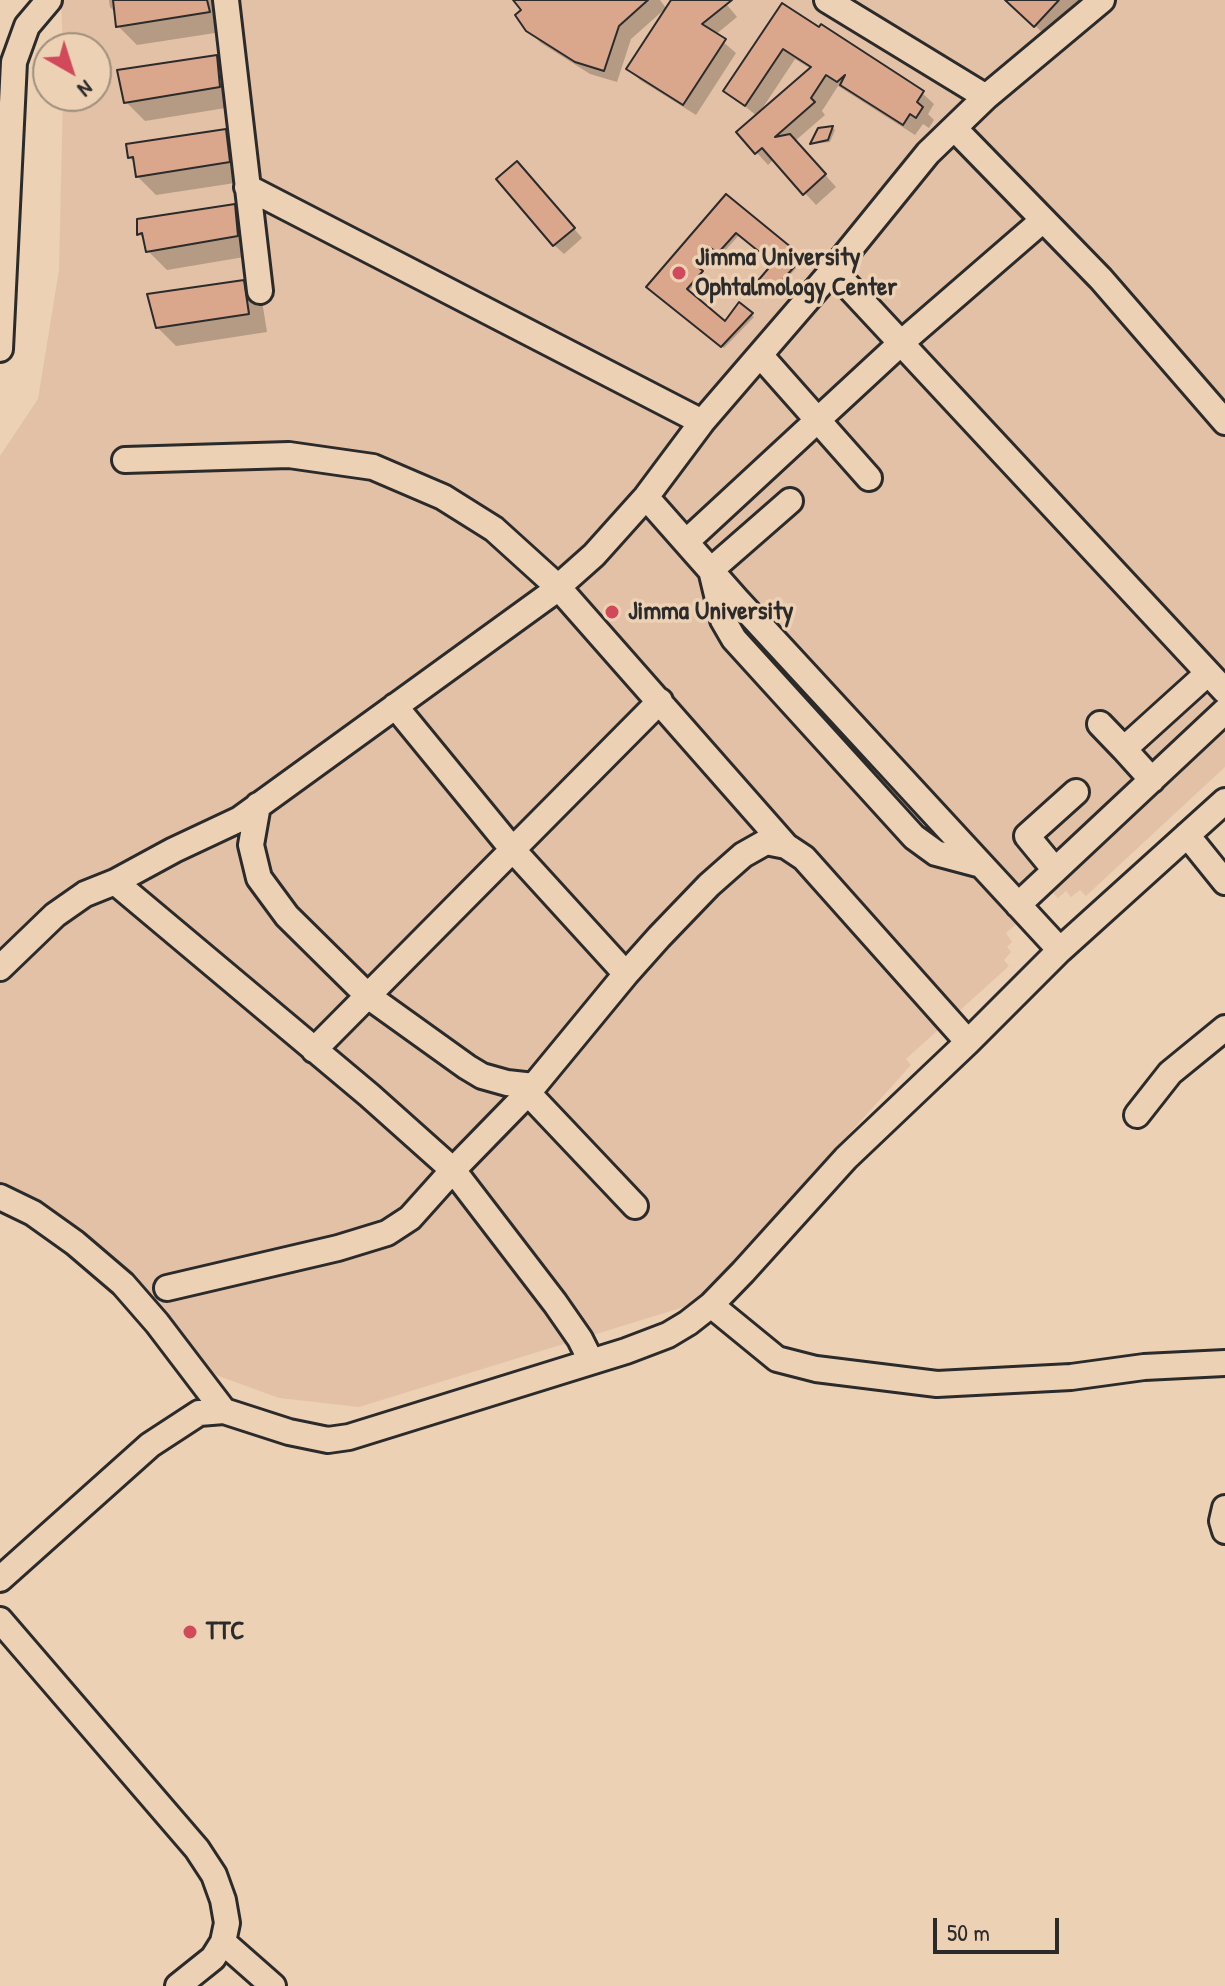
<!DOCTYPE html>
<style>
body{margin:0}
#map{position:relative;width:1225px;height:1986px;overflow:hidden;background:#edd1b4;font-family:"Patrick Hand",sans-serif}
canvas{display:block}
.north{position:absolute;left:32px;top:32px;width:80px;height:80px;box-sizing:border-box;background:#edd1b4;border:2px solid #9f8f7d;border-radius:50%;rotate:141deg;font-size:22px;font-weight:700;line-height:32px;text-align:center;color:#2b2b2b}
.north::after{content:'';display:block;margin:auto;width:28px;height:36px;background:#d1495b;clip-path:polygon(50% 0,100% 100%,50% 72%,0 100%)}
.scale{position:absolute;left:933px;top:1918px;width:126px;height:36px;box-sizing:border-box;border:4px solid #2b2b2b;border-top:0;padding-left:10px;font-size:24px;line-height:28px;white-space:nowrap;color:#2b2b2b;-webkit-text-stroke:6px #edd1b4;paint-order:stroke}
</style>
<div id="map">
<canvas width="1225" height="1986"></canvas>
<div class="north">N</div>
<div class="scale">50 m</div>
</div>
<script>
const context = document.querySelector('canvas').getContext('2d');
context.lineJoin = 'round';
function fill(path, color) { context.fillStyle = color; context.fill(path, 'evenodd'); }
const poly = rows => new Path2D(rows.map(r => 'M' + r).join(''));
function trace(path, color, width, dash) { context.strokeStyle = color; context.lineWidth = width; context.lineCap = dash ? 'butt' : 'round'; context.setLineDash(dash || []); context.stroke(path); }
function drawText(font, color, halo, rows, align = 'center') {
  context.font = font + ' "Patrick Hand",sans-serif'; context.lineWidth = 7; context.setLineDash([]); context.textBaseline = 'middle'; context.strokeStyle = halo; context.fillStyle = color; for (const [text, x, y, turn = 0] of rows) {
    context.save(); context.translate(x, y); context.rotate((+turn || 0) * Math.PI / 180); context.textAlign = isNaN(turn) ? turn : align; if (halo) context.strokeText(text, 0, 0); context.fillText(text, 0, 0); context.restore();
  }
}
const built = poly([
 [61,0,1225,0,1225,767,1086,896,1080,890,1071,897,1066,891,1058,898,1053,893,1006,933,1012,942,1007,947,1011,952,1004,960,1009,966,906,1059,911,1065,708,1291,684,1307,359,1407,279,1398,216,1375,128,1276,0,1186,0,456,38,399,59,270,63,96,96,96,96,48,63,48]
]);
const shadow = poly([
 [109,0,228,0,228,31,137,45,118,26,116,13,110,7],
 [517,0,660,0,666,8,631,39,617,82,590,74,541,43,528,30,524,10],
 [686,0,723,0,737,17,715,35,736,53,696,115,640,80,628,68],
 [1008,0,1082,0,1047,37],
 [783,6,922,93,934,104,928,114,934,120,929,128,923,124,915,135,838,86,822,111,825,115,795,141,836,187,816,205,774,159,768,165,738,132,757,116,726,91],
 [795,59,811,69,760,112],
 [217,57,236,76,238,106,145,121,126,102],
 [833,128,835,130,830,142,813,144,820,130],
 [225,131,244,150,248,181,156,195,137,176,136,164,130,158],
 [526,172,582,238,564,254,554,245],
 [726,196,803,260,773,295,759,283,775,263,740,234,722,254,712,246,695,267,703,275,688,292,725,324,740,304,754,317,724,348,648,287],
 [234,206,253,225,256,255,167,270,148,251,145,240,139,234],
 [243,282,262,301,267,332,176,346,157,327]
]);
const building = poly([
 [113,0,207,0,210,12,116,27,113,0],
 [513,0,648,0,619,26,604,71,575,62,526,31,515,15,521,10,513,0],
 [671,0,732,0,702,24,726,39,683,105,626,69,671,0],
 [1005,0,1059,0,1034,27,1005,0],
 [782,3,819,27,821,24,924,91,917,102,923,107,916,118,910,114,903,125,840,85,845,75,837,82,826,75,811,98,815,102,775,137,790,134,826,174,803,195,762,148,755,154,736,132,811,67,783,49,745,106,723,91,782,3],
 [217,55,220,87,124,103,117,70,217,55],
 [833,126,828,140,810,144,818,128,833,126],
 [226,129,230,162,136,177,133,157,128,158,126,144,226,129],
 [517,161,575,228,553,246,496,179,517,161],
 [726,194,803,257,770,294,756,283,773,263,736,233,718,253,708,246,694,264,703,271,687,289,725,321,739,302,753,313,721,347,646,287,726,194],
 [235,204,238,236,146,252,142,233,137,235,137,219,235,204],
 [244,280,249,314,156,328,147,294,244,280]
]);
const minor = poly([
 [226,0,260,291],
 [827,0,986,97],
 [954,128,1101,279,1225,422],
 [247,187,702,422],
 [833,270,1225,691],
 [0,349,14,62,27,26,49,0],
 [760,355,869,478],
 [125,460,289,455,373,467,443,497,494,529,558,587,786,846],
 [646,497,737,600,1060,950],
 [790,501,711,570,723,620,734,639,914,837,936,853,981,865],
 [687,541,901,343,1043,220],
 [395,706,513,850,626,974],
 [1100,724,1124,749],
 [1152,780,1124,749,1208,673],
 [258,805,251,845,259,878,287,916,368,996,467,1067,482,1076,507,1083,534,1086],
 [1187,835,1225,882],
 [1055,870,1027,836,1076,792],
 [115,882,369,1095,453,1170,555,1303,580,1339,591,1361],
 [1018,905,1225,711],
 [0,968,55,915,85,894,115,882,174,850,240,819,549,595,594,555,646,497,702,422,833,270,928,153,986,97,1102,0],
 [314,1050,660,701],
 [528,1093,635,1206],
 [1137,1115,1170,1073,1225,1028],
 [0,1197,33,1213,75,1243,123,1284,157,1323,224,1411],
 [167,1288,338,1248,387,1233,410,1218,453,1170,528,1093,626,974,659,937,709,885,743,855,766,842,786,846,804,858,968,1042],
 [711,1305,777,1359,816,1369,937,1384,1071,1377,1144,1367,1225,1363],
 [1225,1508,1222,1521,1225,1531],
 [0,1579,150,1445,199,1413,224,1411,289,1432,328,1440,349,1437,626,1351,668,1335,688,1323,711,1305,743,1272,846,1158,968,1042,1060,950,1225,801],
 [0,1620,197,1849,214,1875,223,1900,227,1923,223,1942,213,1958,178,1986],
 [223,1942,273,1986]
]);
const markers = [
 [679,273,8,"#d1495b"],
 [612,612,8,"#d1495b"],
 [190,1632,8,"#d1495b"]
];
const poiNames = [
 ["Jimma University",695,258],
 ["Ophtalmology Center",695,288],
 ["Jimma University",628,612],
 ["TTC",206,1632]
];
fill(built, '#e3c1a6');
fill(shadow, '#0003');
fill(building, '#daa78d');
trace(building, '#2b2b2b', 2);
trace(minor, '#2b2b2b', 30);
trace(minor, '#edd1b4', 24);
for (const [x, y, r, color] of markers) { const dot = new Path2D(); dot.arc(x, y, r, 0, 2 * Math.PI); context.fillStyle = color; context.fill(dot); trace(dot, '#edd1b4', 3); }
drawText('bold 26px', '#2b2b2b', '#edd1b4', poiNames, 'left');
</script>
